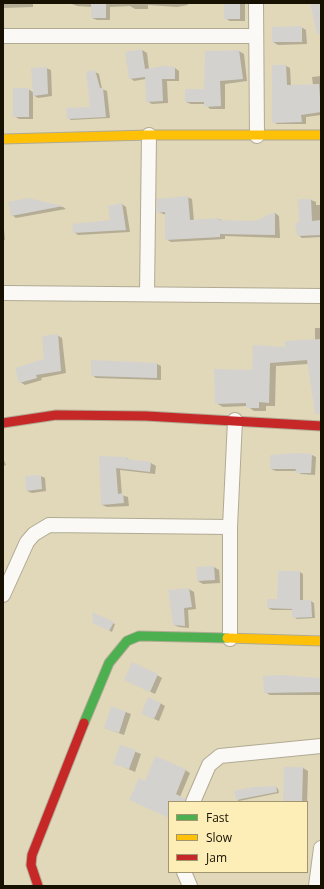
<!DOCTYPE html>
<style>
body{margin:0}
#map{position:relative;width:324px;height:889px;overflow:hidden;background:#e1d8ba;font-family:"Open Sans",sans-serif}
canvas{display:block}
.frame{position:absolute;inset:0;border:4px solid #171101;pointer-events:none}
.legend{position:absolute;left:168px;top:801px;width:140px;height:72px;box-sizing:border-box;background:#fdeeb8;border:1px solid #a1966f;margin:0;padding:5px 7px;list-style:none;font-size:12px;color:#171101}
.legend li{display:flex;align-items:center;gap:8px;height:20px}
.legend b{width:20px;border:1px solid #a1966f}
</style>
<div id="map">
<canvas width="324" height="889"></canvas>
<div class="frame"></div>
<ul class="legend">
<li><b style="height:5px;background:#4caf50"></b>Fast</li>
<li><b style="height:5px;background:#ffc107"></b>Slow</li>
<li><b style="height:5px;background:#c62828"></b>Jam</li>
</ul>
</div>
<script>
const context = document.querySelector('canvas').getContext('2d');
context.lineJoin = 'round';
function fill(path, color) { context.fillStyle = color; context.fill(path, 'evenodd'); }
const poly = rows => new Path2D(rows.map(r => 'M' + r).join(''));
function trace(path, color, width, dash) { context.strokeStyle = color; context.lineWidth = width; context.lineCap = dash ? 'butt' : 'round'; context.setLineDash(dash || []); context.stroke(path); }
const shadow = poly([
 [3,3,33,3,33,7,3,8],
 [187,3,188,5,177,7,148,5,148,9,135,9,130,6,110,7,110,20,97,20,92,18,92,7,77,6,72,4],
 [225,3,245,3,245,21,230,21,225,18],
 [301,27,306,30,307,44,278,45,273,42],
 [142,50,147,53,149,69,175,68,179,71,179,81,167,81,168,103,152,104,147,101,146,79,134,81,130,78],
 [239,51,244,54,247,81,225,84,225,109,210,109,205,104,191,104,186,102,205,90],
 [286,66,290,68,291,86,313,85,312,77,321,76,321,115,306,117,306,124,277,124,273,122],
 [46,68,51,70,52,96,38,98,33,95,33,119,19,119,14,116,28,89,33,92],
 [95,72,99,74,102,89,107,91,110,118,71,120,68,118,91,108],
 [187,197,192,199,194,221,219,219,223,221,255,222,275,213,279,216,280,238,225,236,225,239,171,242,166,239,166,215,158,212],
 [28,199,63,207,66,209,16,218,12,215],
 [299,200,311,200,316,202,316,205,321,205,321,237,302,238,298,235,300,224],
 [122,204,126,207,130,232,78,235,74,232,111,221],
 [3,228,4,229,5,240,3,240],
 [315,328,321,328,321,414,308,364,276,366,275,406,266,406,266,411,254,411,247,406,223,407,216,403,253,371,286,348,315,340],
 [57,335,62,338,66,373,41,378,42,380,25,385,20,382,46,360],
 [157,364,161,366,161,380,96,378,92,375],
 [312,455,316,457,315,475,301,474,296,471,276,471,271,469,271,456],
 [100,457,127,458,130,461,151,463,156,466,155,474,120,470,122,495,128,497,129,506,107,507,102,505],
 [3,458,6,465,3,466],
 [41,476,45,478,46,491,32,493,27,491],
 [214,567,219,570,220,583,203,584,198,581],
 [300,572,303,574,303,601,311,601,314,603,315,618,297,619,293,617,293,610,272,610,268,608,278,600],
 [189,589,194,592,196,609,188,610,189,628,179,627,174,625,170,591],
 [93,614,115,624,112,632,93,622],
 [157,675,162,678,155,694,130,682],
 [319,681,320,695,270,695,265,692],
 [160,703,165,706,159,721,147,716],
 [112,707,131,714,124,735,105,728],
 [121,746,141,754,135,772,115,763],
 [303,768,308,771,307,806,307,802,284,802],
 [185,770,190,773,180,797,183,802,169,802,169,818,146,782],
 [276,787,278,789,279,793,239,801,237,800]
]);
const building = poly([
 [91,3,106,3,106,18,91,18],
 [224,3,240,3,240,19,224,19],
 [310,3,321,3,321,34,317,34],
 [302,26,302,42,272,42,272,27],
 [142,49,145,69,162,66,175,67,175,79,162,79,163,101,146,102,145,77,129,79,125,52],
 [239,50,243,79,220,81,221,106,204,107,204,102,185,102,185,89,204,89,205,51],
 [272,65,286,65,287,85,319,84,321,112,301,115,302,122,272,123],
 [47,67,48,94,33,96,31,68],
 [95,70,100,88,103,88,106,117,67,119,66,108,90,107,86,72],
 [13,88,29,88,29,117,13,117],
 [188,196,190,220,219,218,219,220,255,221,275,212,275,235,220,234,220,237,165,240,165,212,157,213,157,199],
 [28,198,63,206,11,216,8,202],
 [298,199,311,199,312,221,321,220,321,235,297,236,295,223,299,223],
 [122,203,126,230,73,233,72,224,110,220,108,206],
 [58,334,61,371,36,375,37,378,19,383,15,368,44,359,42,336],
 [321,339,321,414,315,414,307,360,270,363,269,403,259,402,259,408,246,408,246,403,215,404,214,369,252,370,253,345,285,347,285,341],
 [91,360,157,363,157,378,91,376],
 [296,453,312,454,311,473,295,473,296,469,270,469,270,455],
 [99,456,127,457,127,459,151,462,150,472,116,468,118,494,123,493,124,503,101,505],
 [41,475,42,489,26,491,25,476],
 [214,566,215,580,197,581,196,567],
 [278,571,300,571,300,600,311,600,312,617,292,618,292,609,267,608,267,599,277,599],
 [189,588,192,607,184,608,185,626,173,625,168,590],
 [92,612,114,622,109,631,93,623],
 [132,662,158,674,150,692,124,680],
 [282,675,320,678,320,692,264,693,263,676],
 [148,697,161,703,154,719,141,714],
 [111,706,126,711,119,733,104,728],
 [120,745,136,750,129,769,113,764],
 [155,756,186,769,176,794,185,799,185,802,169,802,169,818,129,800,139,778,145,781],
 [284,767,303,767,302,802,283,802],
 [276,786,277,792,236,800,234,791,253,787]
]);
const street = poly([
 [256,3,257,136],
 [3,36,256,36],
 [3,293,321,296],
 [147,294,149,135],
 [3,595,27,542,34,534,49,525,230,527],
 [230,639,230,527,235,420],
 [193,802,209,765,220,756,321,746],
 [184,872,190,886],
 [316,886,321,848]
]);
const fast = poly([
 [84,723,109,663,127,641,139,636,227,638]
]);
const slow = poly([
 [3,139,149,135,321,135],
 [227,638,321,641]
]);
const jam = poly([
 [3,423,56,415,146,416,321,426],
 [38,886,31,865,32,855,84,723]
]);
fill(shadow, '#0003');
fill(building, '#d4d2ce');
trace(street, '#b1aa93', 16);
trace(fast, '#b1aa93', 11);
trace(slow, '#b1aa93', 11);
trace(jam, '#b1aa93', 11);
trace(street, '#faf9f5', 14);
trace(fast, '#4caf50', 9);
trace(slow, '#ffc107', 9);
trace(jam, '#c62828', 9);
</script>
